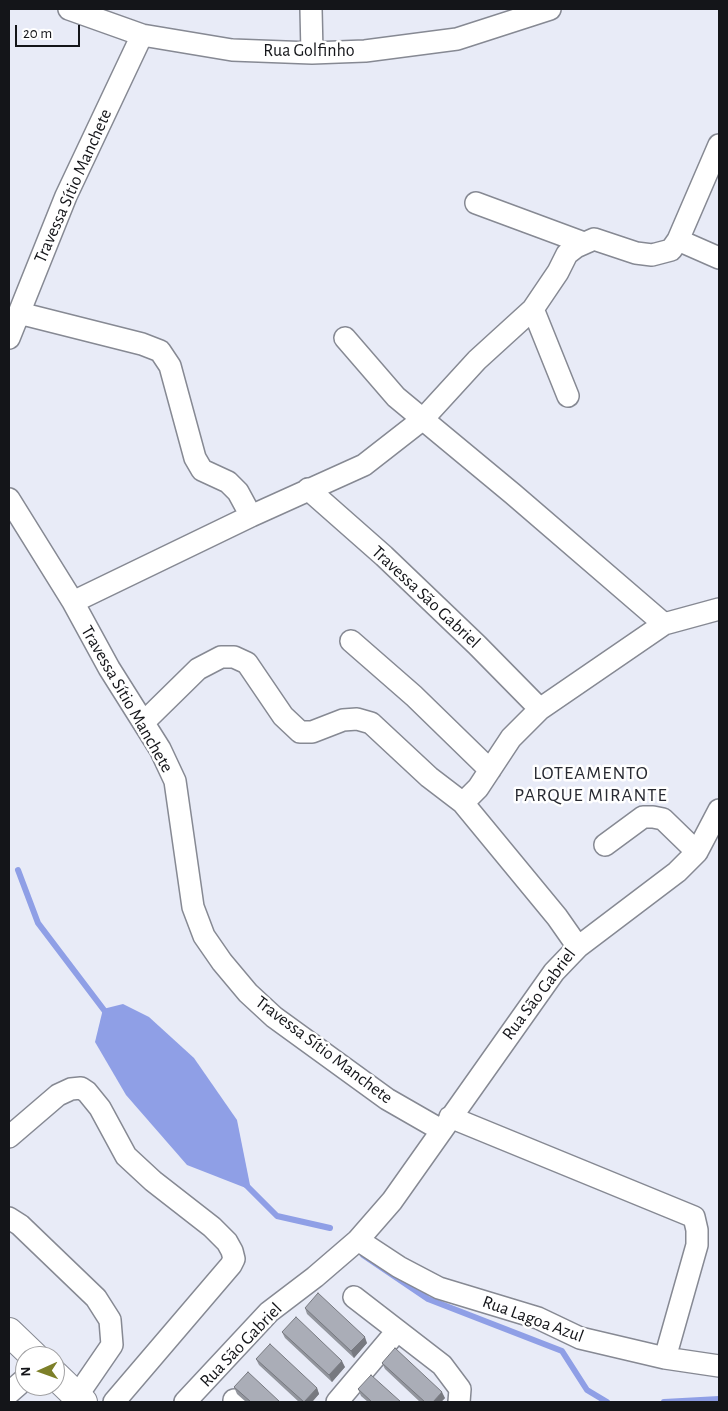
<!DOCTYPE html>
<meta charset="utf-8">
<style>
body{margin:0}
#map{position:relative;width:728px;height:1411px;overflow:hidden;background:#e8ebf7;font-family:"Alegreya Sans",sans-serif}
canvas{display:block}
.frame{position:absolute;inset:0;border:10px solid #141519;pointer-events:none}
.north{position:absolute;left:15px;top:1346px;width:50px;height:50px;box-sizing:border-box;background:#fff;border:1px solid #a1a1a3;border-radius:50%;rotate:268deg;font-size:14px;font-weight:700;line-height:20px;text-align:center;color:#141519}
.north::after{content:'';display:block;margin:auto;width:18px;height:22px;background:#7d8029;clip-path:polygon(50% 0,100% 100%,50% 72%,0 100%)}
.scale{position:absolute;left:15px;top:25px;width:65px;height:22px;box-sizing:border-box;border:2px solid #141519;border-top:0;padding-left:6px;font-size:15px;line-height:18px;white-space:nowrap;color:#141519;-webkit-text-stroke:4px #fff;paint-order:stroke}
</style>
<div id="map">
<canvas width="728" height="1411"></canvas>
<div class="frame"></div>
<div class="north">N</div>
<div class="scale">20 m</div>
</div>
<script>
const context = document.querySelector('canvas').getContext('2d');
context.lineJoin = 'round';
function fill(path, color) { context.fillStyle = color; context.fill(path, 'evenodd'); }
const poly = rows => new Path2D(rows.map(r => 'M' + r).join(''));
function trace(path, color, width, dash) { context.strokeStyle = color; context.lineWidth = width; context.lineCap = dash ? 'butt' : 'round'; context.setLineDash(dash || []); context.stroke(path); }
function drawText(font, color, halo, rows, align = 'center') {
  context.font = font + ' "Alegreya Sans",sans-serif'; context.lineWidth = 5; context.setLineDash([]); context.textBaseline = 'middle'; context.strokeStyle = halo; context.fillStyle = color; for (const [text, x, y, turn = 0] of rows) {
    context.save(); context.translate(x, y); context.rotate((+turn || 0) * Math.PI / 180); context.textAlign = isNaN(turn) ? turn : align; if (halo) context.strokeText(text, 0, 0); context.fillText(text, 0, 0); context.restore();
  }
}
const water = poly([
 [123,1004,149,1017,194,1058,237,1120,251,1190,187,1165,126,1095,95,1042,103,1009]
]);
const stream = poly([
 [18,870,38,923,107,1014],
 [246,1185,277,1216,330,1228],
 [363,1255,428,1299,562,1351,587,1390,607,1402],
 [664,1402,719,1399]
]);
const minor = poly([
 [69,9,142,35,232,50,312,53,365,51,457,39,550,9],
 [311,9,312,53],
 [476,203,584,243],
 [678,240,719,258],
 [533,309,568,396],
 [19,313,142,344,160,351,170,366,195,458,202,470,228,482,238,492,251,516],
 [9,338,66,196,142,35],
 [345,338,396,397,513,494,664,624],
 [308,489,384,556,477,645,540,709],
 [9,499,73,602,109,668,160,749,175,781,193,907,204,936,222,962,248,993,274,1017,387,1099,441,1130],
 [73,602,251,516,364,465,423,419,477,360,533,309,558,272,567,254,576,247,594,239,636,253,652,255,671,250,678,240,719,145],
 [351,641,414,696,490,770],
 [144,722,198,669,221,657,234,657,247,663,283,716,300,732,312,732,343,720,357,719,371,723,429,777,463,803],
 [605,845,643,817,653,817,663,819,697,852],
 [578,947,557,917,463,803,478,788,511,738,540,709,664,624,719,609],
 [450,1117,694,1217,697,1230,697,1245,665,1358],
 [9,1137,58,1095,71,1089,81,1088,87,1092,100,1108,126,1156,153,1181,212,1227,227,1242,232,1251,234,1259,231,1265,114,1402],
 [9,1218,20,1225,96,1298,110,1320,112,1345,77,1396],
 [358,1240,399,1267,439,1288,538,1318,580,1338,665,1358,719,1366],
 [354,1297,442,1365,460,1389,459,1402],
 [9,1393,25,1379],
 [234,1400,237,1402],
 [185,1402,269,1312,315,1277,358,1240,392,1201,554,972,578,947,677,872,697,852,719,810],
 [337,1402,397,1331]
]);
const major = poly([
 [9,1332,34,1356],
 [55,1375,83,1402]
]);
const wall = poly([
 [305,1308,367,1343,354,1358,307,1314],
 [282,1332,345,1367,332,1382,285,1338],
 [256,1359,317,1388,319,1394,312,1402,299,1402,259,1365],
 [382,1363,445,1398,441,1402,420,1402,385,1369],
 [234,1387,280,1402,246,1402,237,1394],
 [358,1389,401,1402,368,1402,361,1396]
]);
const shadedWall = poly([
 [365,1337,367,1343,354,1358,351,1351],
 [342,1361,345,1367,332,1382,329,1375],
 [317,1388,319,1394,312,1402,304,1402],
 [442,1392,445,1398,441,1402,433,1402]
]);
const building = poly([
 [318,1293,365,1337,351,1351,305,1308,318,1293],
 [296,1317,342,1361,329,1375,282,1332,296,1317],
 [270,1344,317,1388,304,1402,256,1359,270,1344],
 [395,1348,442,1392,433,1402,425,1402,382,1363,395,1348],
 [248,1372,280,1402,251,1402,234,1387,248,1372],
 [371,1375,401,1402,372,1402,358,1389,371,1375]
]);
const streetNames = [
 ["Rua Golfinho",309,51],
 ["Travessa Sítio Manchete",73,186,-66],
 ["Travessa São Gabriel",426,597,43],
 ["Travessa Sítio Manchete",127,699,60],
 ["Rua São Gabriel",539,994,-53],
 ["Travessa Sítio Manchete",324,1050,37],
 ["Rua Lagoa Azul",533,1319,20],
 ["Rua São Gabriel",241,1345,-46]
];
const neighbourhoodNames = [
 ["LOTEAMENTO",591,773],
 ["PARQUE MIRANTE",591,795]
];
fill(water, '#8f9fe6');
trace(stream, '#8f9fe6', 6);
trace(minor, '#868993', 24);
trace(major, '#868993', 30);
trace(minor, '#fff', 21);
trace(major, '#fff', 28);
fill(wall, '#92959d');
fill(shadedWall, '#777980');
fill(building, '#aaadb7');
trace(building, '#777980', 1);
drawText('18px', '#141519', '#fff', streetNames);
context.letterSpacing = '1px';
drawText('19px', '#272931', '#fff', neighbourhoodNames);
context.letterSpacing = '0px';
</script>
